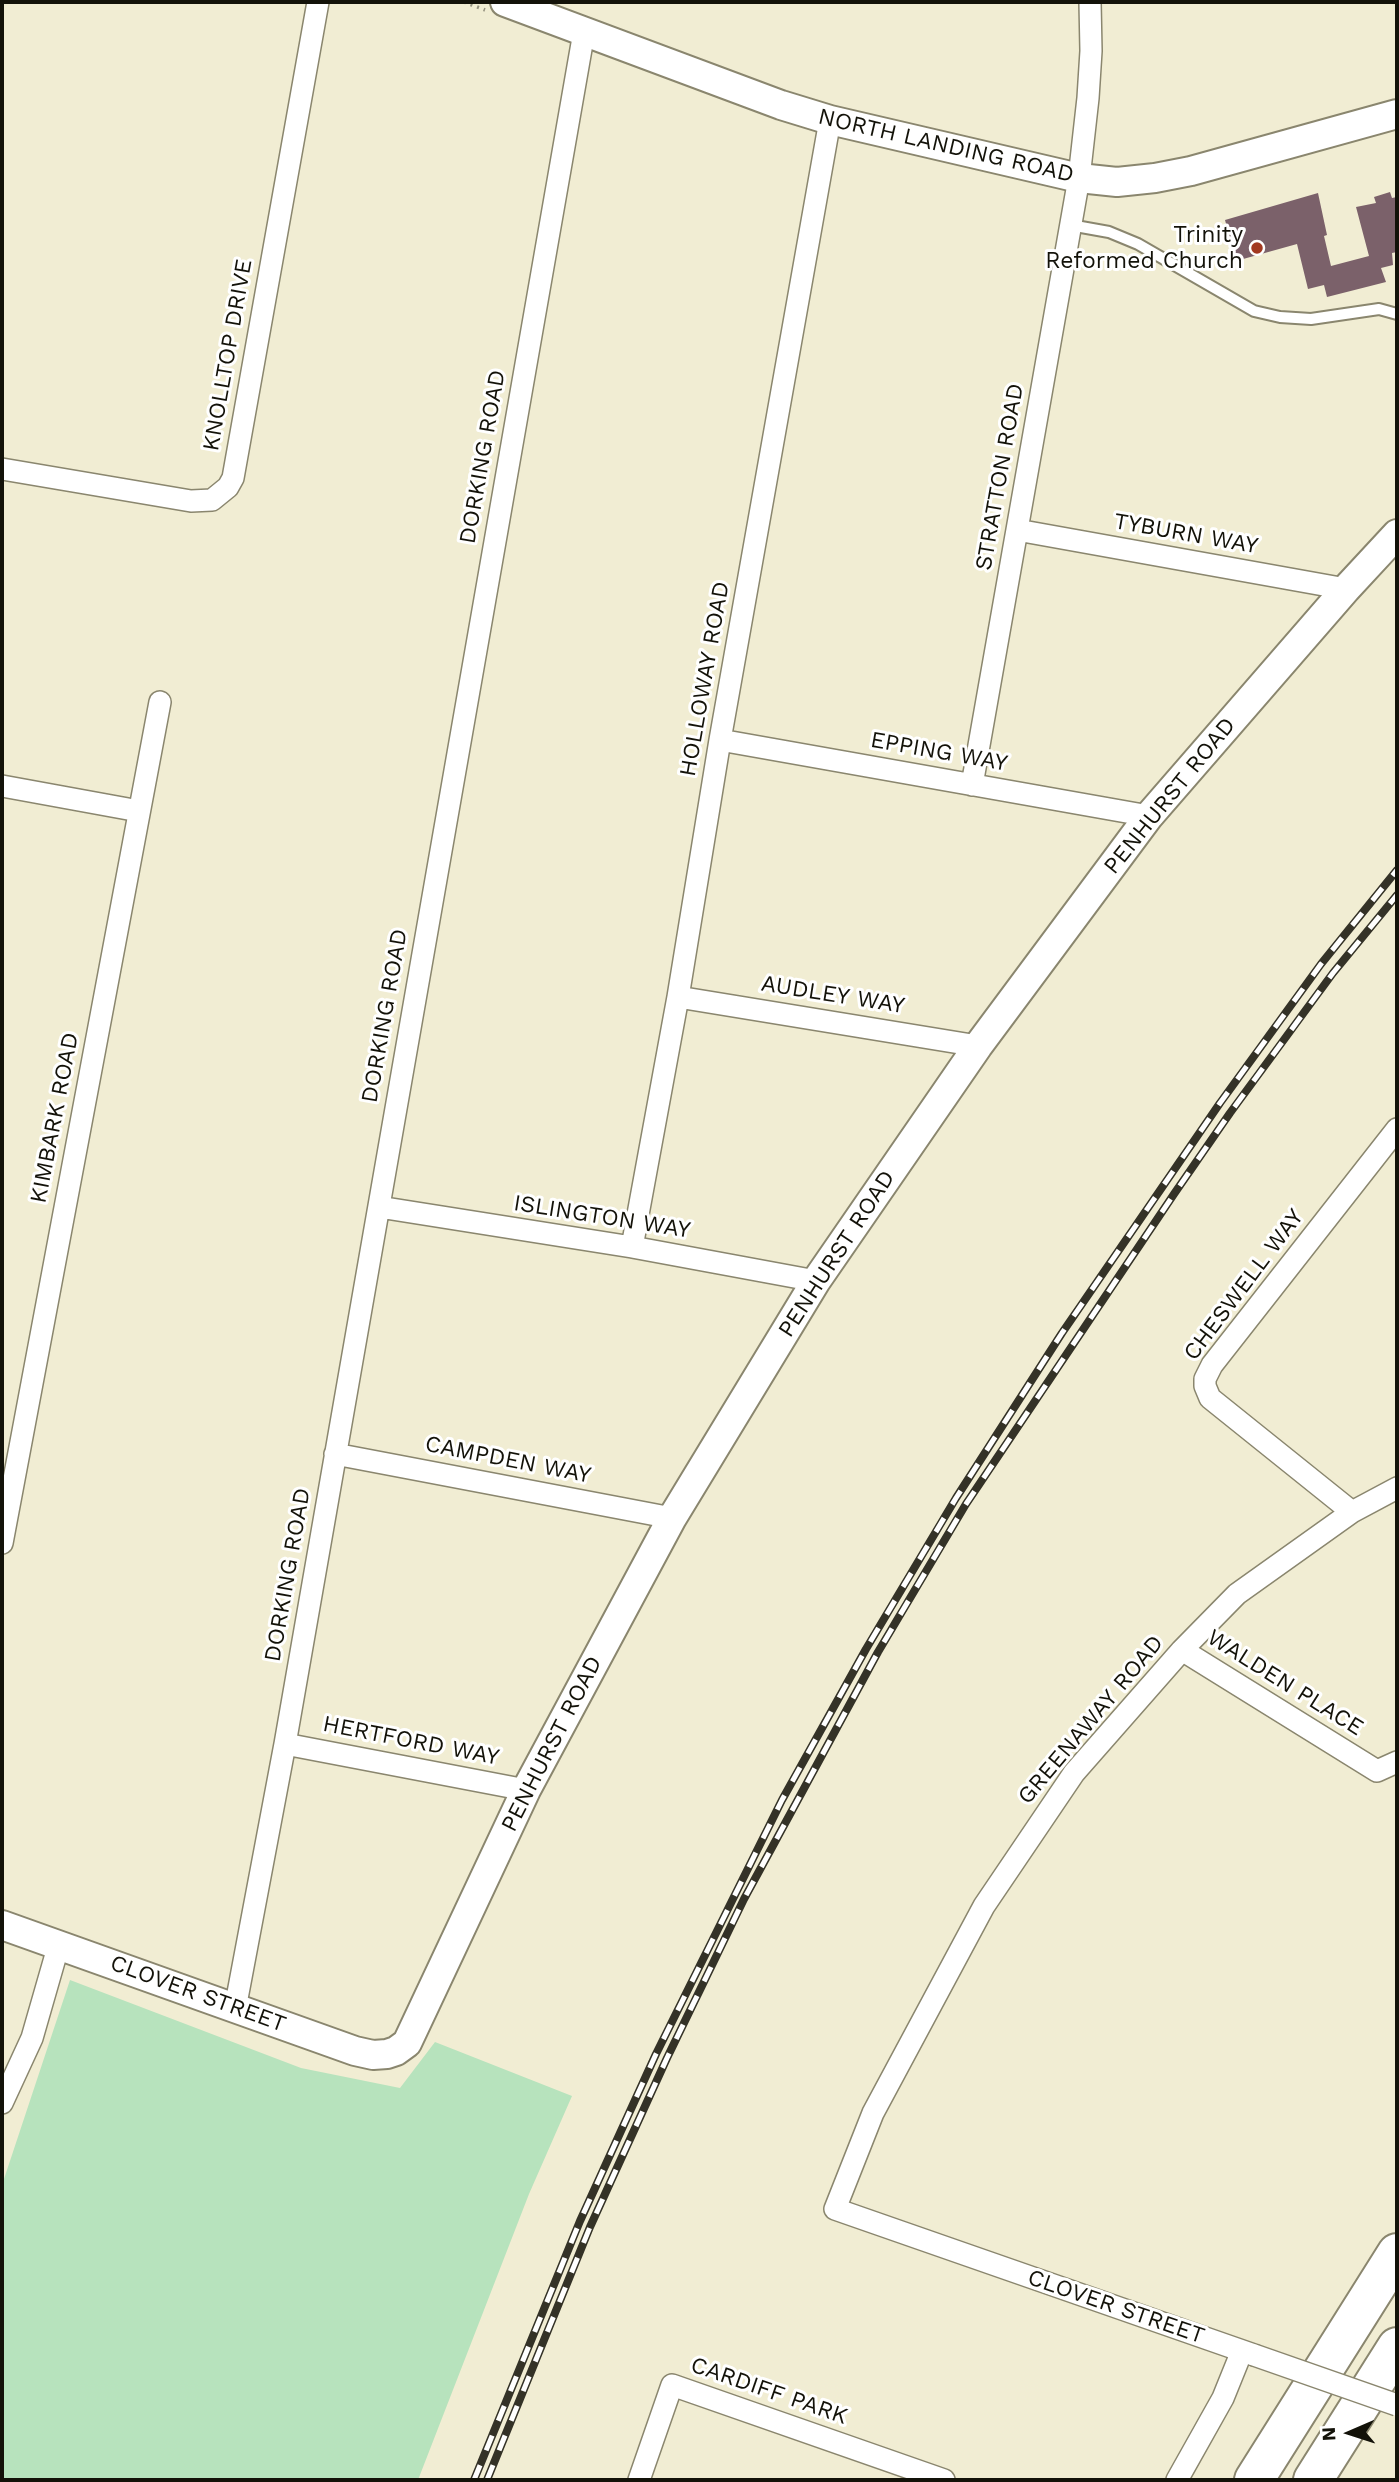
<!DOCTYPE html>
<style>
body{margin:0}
#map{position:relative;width:1399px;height:2482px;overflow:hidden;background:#f1edd3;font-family:"Work Sans",sans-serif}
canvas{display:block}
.frame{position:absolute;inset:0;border:4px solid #131209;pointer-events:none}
.north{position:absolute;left:1315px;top:2398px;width:70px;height:70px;-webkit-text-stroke:5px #fff;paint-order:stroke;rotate:267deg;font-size:19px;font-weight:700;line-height:28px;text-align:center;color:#131209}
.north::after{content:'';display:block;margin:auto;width:24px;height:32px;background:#131209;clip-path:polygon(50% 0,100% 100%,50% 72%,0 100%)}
</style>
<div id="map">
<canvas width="1399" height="2482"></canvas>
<div class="frame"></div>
<div class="north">N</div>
</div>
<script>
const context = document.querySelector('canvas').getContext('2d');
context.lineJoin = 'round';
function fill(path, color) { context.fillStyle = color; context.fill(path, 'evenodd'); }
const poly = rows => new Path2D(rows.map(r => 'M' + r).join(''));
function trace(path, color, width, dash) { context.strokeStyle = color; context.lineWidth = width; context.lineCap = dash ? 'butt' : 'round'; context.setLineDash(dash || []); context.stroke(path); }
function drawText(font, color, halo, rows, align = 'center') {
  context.font = font + ' "Work Sans",sans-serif'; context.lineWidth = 6; context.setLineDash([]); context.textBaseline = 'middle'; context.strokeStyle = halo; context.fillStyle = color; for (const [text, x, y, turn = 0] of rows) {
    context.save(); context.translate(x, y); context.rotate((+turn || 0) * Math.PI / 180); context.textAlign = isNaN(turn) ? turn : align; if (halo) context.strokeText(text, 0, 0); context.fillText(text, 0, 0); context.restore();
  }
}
const green = poly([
 [70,1980,301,2068,400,2088,435,2042,572,2096,529,2194,418,2480,2,2480,2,2185]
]);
const building = poly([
 [1390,192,1392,198,1397,197,1397,252,1392,253,1393,265,1381,268,1386,282,1327,297,1324,285,1308,289,1297,244,1236,261,1225,220,1318,193,1327,235,1324,236,1331,266,1369,256,1356,207,1376,203,1374,197]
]);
const path = poly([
 [464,2,485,10]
]);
const service = poly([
 [1070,225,1109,232,1138,244,1254,311,1280,317,1311,319,1379,309,1397,314]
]);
const minor = poly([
 [2,469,191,501,212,500,228,487,233,478,318,2],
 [1017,530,1346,589],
 [720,740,1149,816],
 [972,785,1079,178,1088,98,1091,51,1090,2],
 [2,786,139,811],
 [678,997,978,1046],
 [379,1207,632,1247,816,1281],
 [632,1247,678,997,720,740,830,120],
 [335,1454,672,1518],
 [1352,1512,1210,1398,1205,1386,1205,1379,1212,1365,1397,1129],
 [2,1543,160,702],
 [1182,1650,1377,1771,1397,1762],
 [285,1744,526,1790],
 [235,2009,285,1744,584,32],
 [2,2103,32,2038,59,1944],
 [1254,2355,835,2209,873,2113,984,1906,1074,1773,1182,1650,1237,1594,1352,1512,1397,1488],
 [639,2480,672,2385,944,2480],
 [1177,2480,1223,2398,1242,2351]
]);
const tertiary = poly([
 [505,2,781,105,830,120,1079,178,1117,182,1155,178,1191,171,1397,114],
 [2,1925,355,2051,373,2055,387,2054,396,2051,407,2043,526,1790,672,1518,816,1281,978,1046,1149,816,1346,589,1397,534]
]);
const motorway = poly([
 [1254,2480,1397,2253],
 [1313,2480,1397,2347]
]);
const rail = poly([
 [474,2480,580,2221,656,2054,782,1800,866,1649,956,1498,1062,1333,1220,1103,1321,964,1397,870],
 [487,2480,590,2227,667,2058,744,1899,878,1652,966,1504,1174,1194,1230,1113,1333,973,1397,895]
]);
const minorBridge = poly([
 [1254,2355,1397,2405]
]);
const markers = [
 [1257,248,7,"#a23921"]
];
const streetNames = [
 ["NORTH LANDING ROAD",946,146,13],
 ["KNOLLTOP DRIVE",228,355,-80],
 ["DORKING ROAD",483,457,-80],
 ["STRATTON ROAD",1000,477,-80],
 ["TYBURN WAY",1186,534,10],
 ["HOLLOWAY ROAD",705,679,-80],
 ["EPPING WAY",939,752,10],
 ["PENHURST ROAD",1170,796,-51],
 ["AUDLEY WAY",833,995,9],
 ["DORKING ROAD",385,1016,-80],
 ["KIMBARK ROAD",55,1118,-79],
 ["ISLINGTON WAY",602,1217,9],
 ["PENHURST ROAD",837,1254,-57],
 ["CHESWELL WAY",1244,1285,-53],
 ["CAMPDEN WAY",508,1460,11],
 ["DORKING ROAD",288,1575,-80],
 ["WALDEN PLACE",1285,1683,32],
 ["GREENAWAY ROAD",1091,1720,-50],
 ["HERTFORD WAY",411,1741,11],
 ["PENHURST ROAD",552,1744,-63],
 ["CLOVER STREET",198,1994,20],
 ["CLOVER STREET",1116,2307,19],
 ["CARDIFF PARK",769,2391,19]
];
const poiNames = [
 ["Trinity",1243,235],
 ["Reformed Church",1243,261]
];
fill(green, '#b7e3bd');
fill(building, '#7b616a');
trace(service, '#8a866e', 14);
trace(minor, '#8a866e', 24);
trace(tertiary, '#8a866e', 32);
trace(motorway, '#8a866e', 42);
trace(path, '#94927f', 3.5, [2, 5]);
trace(service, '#fff', 10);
trace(minor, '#fff', 21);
trace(tertiary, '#fff', 28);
trace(motorway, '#fff', 38);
trace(rail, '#343227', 8);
trace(rail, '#fff', 5, [16]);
trace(minorBridge, '#8a866e', 24, []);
trace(minorBridge, '#fff', 21);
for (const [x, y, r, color] of markers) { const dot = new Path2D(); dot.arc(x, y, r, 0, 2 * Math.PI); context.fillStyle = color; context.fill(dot); trace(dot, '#fff', 2.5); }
drawText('23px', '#131209', '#fff', streetNames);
drawText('23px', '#131209', '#fff', poiNames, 'right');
</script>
